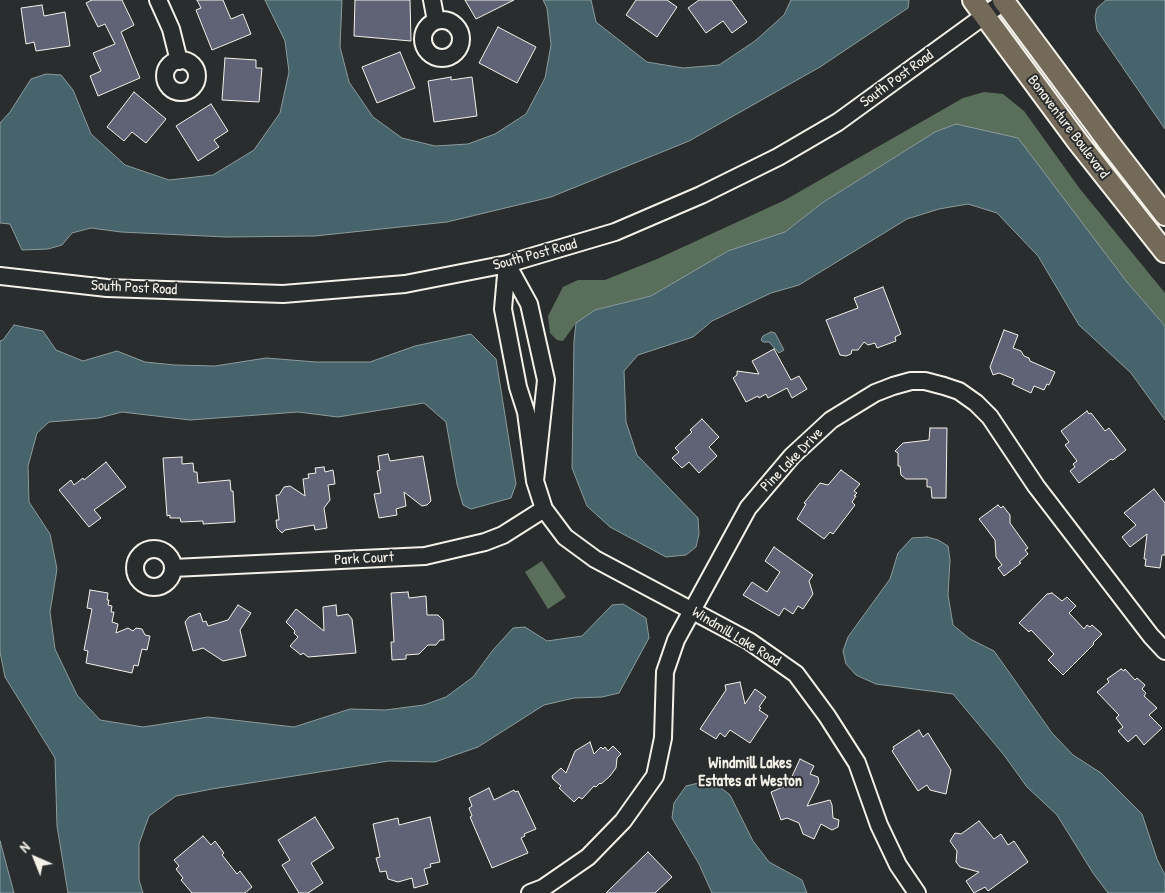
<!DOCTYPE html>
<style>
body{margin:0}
#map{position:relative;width:1165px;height:893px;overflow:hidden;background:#2a2d2e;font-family:"Patrick Hand",sans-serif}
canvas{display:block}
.north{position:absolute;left:10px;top:833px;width:50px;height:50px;-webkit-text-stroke:4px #2a2d2e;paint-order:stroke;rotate:316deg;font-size:14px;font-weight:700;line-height:20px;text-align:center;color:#f4f1e8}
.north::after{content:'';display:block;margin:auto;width:18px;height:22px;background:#f4f1e8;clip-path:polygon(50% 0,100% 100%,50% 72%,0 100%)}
</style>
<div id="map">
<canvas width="1165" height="893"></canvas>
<div class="north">N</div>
</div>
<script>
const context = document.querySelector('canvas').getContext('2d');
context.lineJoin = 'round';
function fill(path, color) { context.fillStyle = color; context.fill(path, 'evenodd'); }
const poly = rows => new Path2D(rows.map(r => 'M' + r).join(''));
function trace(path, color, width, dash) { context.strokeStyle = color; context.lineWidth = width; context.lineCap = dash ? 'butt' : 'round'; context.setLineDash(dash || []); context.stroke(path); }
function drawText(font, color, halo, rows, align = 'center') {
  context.font = font + ' "Patrick Hand",sans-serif'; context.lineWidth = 4; context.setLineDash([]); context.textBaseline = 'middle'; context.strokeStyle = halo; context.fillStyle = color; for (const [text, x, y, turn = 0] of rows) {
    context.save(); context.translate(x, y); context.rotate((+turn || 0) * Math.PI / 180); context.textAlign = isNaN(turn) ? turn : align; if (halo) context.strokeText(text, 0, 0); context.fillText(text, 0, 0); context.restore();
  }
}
const green = poly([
 [984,92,1003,94,1024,111,1080,189,1165,293,1165,326,1127,282,956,125,935,132,822,203,785,232,728,251,651,296,595,310,576,323,563,341,557,340,550,333,548,316,563,287,578,280,605,280,657,259,785,200,963,98],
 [542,561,566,597,548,609,525,572]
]);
const water = poly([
 [265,0,342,0,340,47,349,82,373,117,402,138,435,146,468,144,495,134,526,114,545,78,551,45,547,8,543,0,591,0,596,22,647,62,683,68,719,65,755,41,784,15,791,0,909,0,908,8,820,67,689,141,551,197,447,222,315,236,226,237,121,232,91,228,72,233,62,245,48,249,22,250,10,224,0,223,0,123,10,112,31,79,46,74,61,75,73,90,91,134,125,165,169,180,213,175,254,150,280,113,289,72,285,41,265,0],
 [1106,0,1165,0,1165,129,1097,30,1095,17,1097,8,1106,0],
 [956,124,1018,138,1127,282,1165,326,1165,420,1131,373,1079,325,1038,256,997,213,968,204,939,209,907,219,799,285,771,293,712,321,693,337,638,355,624,371,626,422,637,455,698,518,699,534,696,547,686,555,666,557,610,527,587,506,572,468,574,341,576,323,595,310,651,296,728,251,785,232,822,203,935,132,956,124],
 [14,325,43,331,56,350,83,361,117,351,145,362,175,365,215,366,266,358,316,362,370,362,415,346,471,334,496,359,516,484,511,498,471,509,463,505,457,484,446,422,424,403,338,417,298,412,190,420,122,412,99,418,49,422,37,433,28,466,29,502,50,534,57,569,50,612,55,649,77,695,100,720,143,727,208,717,294,727,350,709,385,710,424,705,446,697,473,677,493,650,513,628,525,627,547,641,582,636,612,605,623,604,646,618,649,638,619,693,602,697,574,698,544,705,478,747,435,762,389,761,212,789,176,796,149,816,139,844,139,880,143,893,68,893,57,826,55,758,5,677,0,652,0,341,3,340,14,325],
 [771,332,775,333,784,350,779,353,769,342,763,342,761,340,763,336,771,332],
 [927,537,938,540,948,546,950,560,948,595,953,625,970,639,994,651,1052,733,1073,755,1101,773,1142,814,1157,859,1165,875,1165,893,1108,893,1093,873,1057,815,1027,787,1004,755,953,694,876,684,856,675,846,664,843,651,848,637,890,579,898,553,912,538,927,537],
 [711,780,730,795,753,841,769,862,802,880,807,893,712,893,699,864,672,818,674,803,686,786,711,780],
 [0,841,14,893,0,893,0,841]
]);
const building = poly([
 [92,0,122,0,134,25,121,32,140,78,98,96,90,76,101,71,93,53,115,44,105,24,98,27,86,3,92,0],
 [197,0,223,0,231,19,243,14,251,34,212,50,196,10,201,8,197,0],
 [355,0,410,0,411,41,354,36,355,0],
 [465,0,514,0,476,19,465,0],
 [636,0,667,0,677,7,657,37,626,15,636,0],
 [699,0,731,0,747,22,732,33,723,21,706,33,688,8,699,0],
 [42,5,44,16,65,12,70,46,36,51,34,42,26,44,21,8,42,5],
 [498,27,536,47,517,83,479,63,498,27],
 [400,52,415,88,377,103,362,67,400,52],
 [225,58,256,60,256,68,262,68,259,102,222,100,225,58],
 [451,77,451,80,472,77,477,116,434,122,428,81,451,77],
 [134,92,166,119,146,143,132,132,124,141,107,127,134,92],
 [211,104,228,131,214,140,219,147,198,161,176,126,211,104],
 [883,287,901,334,895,337,896,341,877,348,875,343,868,345,864,342,858,350,852,350,851,354,846,356,840,355,826,320,858,308,854,298,883,287],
 [1004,330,1018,335,1013,348,1021,351,1024,356,1029,358,1030,361,1055,372,1049,385,1047,384,1044,390,1034,386,1031,393,1012,384,1014,379,999,373,993,375,990,367,1004,330],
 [774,349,791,380,799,376,807,389,792,398,787,388,768,398,766,394,759,398,758,396,746,402,733,378,737,375,737,371,759,374,752,361,774,349],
 [1087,411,1089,414,1091,413,1105,431,1109,428,1126,450,1113,460,1111,459,1079,483,1070,471,1075,467,1073,464,1077,461,1065,445,1069,442,1061,431,1087,411],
 [702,419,719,437,709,447,717,456,699,473,689,462,682,468,672,458,679,452,675,448,692,432,690,430,702,419],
 [930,428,947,428,946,498,932,498,931,487,927,487,927,479,906,479,901,475,900,466,898,466,898,453,895,451,903,443,929,440,930,428],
 [388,454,390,461,423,456,431,501,427,505,422,506,404,492,406,506,396,509,397,515,379,518,374,494,381,493,377,471,380,470,378,456,388,454],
 [182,457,182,464,193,463,194,472,197,472,198,483,230,480,231,491,233,491,235,522,203,524,203,521,181,522,180,518,170,518,170,515,167,516,163,458,182,457],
 [106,462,126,487,94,510,101,518,89,527,59,490,71,480,74,485,83,478,84,480,106,462],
 [324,467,325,472,333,470,335,484,328,485,330,500,324,508,327,528,315,530,314,525,285,530,282,533,277,528,276,520,279,520,276,495,279,495,284,487,290,486,305,496,303,479,309,478,308,474,316,473,315,468,324,467],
 [841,470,860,484,854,491,857,493,854,496,856,496,852,502,855,505,833,534,830,532,824,539,797,519,806,504,804,503,820,483,828,485,841,470],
 [1154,489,1165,503,1165,555,1162,555,1160,568,1145,566,1146,559,1144,559,1147,534,1130,547,1122,537,1136,525,1124,513,1154,489],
 [998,505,1001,508,1003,506,1010,515,1010,523,1028,548,1025,550,1028,554,1019,562,1021,563,1004,576,998,568,1002,565,996,557,995,540,979,519,998,505],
 [774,547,813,575,809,581,813,594,803,609,798,606,793,614,784,608,779,616,743,595,752,582,767,592,780,572,765,561,774,547],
 [90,590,108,593,107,600,109,600,108,605,112,606,111,612,114,612,112,622,118,624,116,633,128,628,133,631,136,628,142,629,145,635,150,636,147,650,142,649,138,666,134,665,132,673,86,663,88,651,84,650,92,609,87,608,90,590],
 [408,592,409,598,426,596,427,615,438,615,443,620,444,640,440,640,436,645,428,645,419,654,406,655,406,659,392,660,391,642,394,642,391,593,408,592],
 [1052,593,1062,601,1067,597,1076,606,1069,613,1084,629,1087,625,1090,627,1092,625,1102,634,1093,643,1094,644,1063,675,1048,660,1054,654,1031,630,1029,632,1019,623,1047,594,1052,593],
 [238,605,251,613,240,630,246,656,223,661,203,648,193,651,185,622,189,617,200,613,203,622,206,621,208,626,228,620,238,605],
 [336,605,337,616,348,614,352,619,356,653,308,657,303,653,301,655,290,646,298,637,294,633,295,631,286,622,296,609,324,631,323,607,336,605],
 [1121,669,1124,671,1125,669,1135,680,1137,678,1145,685,1142,689,1146,693,1144,696,1157,708,1149,715,1162,728,1144,745,1136,735,1128,742,1118,731,1123,727,1116,718,1119,715,1097,692,1109,682,1107,679,1121,669],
 [740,682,745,704,755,689,766,697,759,707,761,708,759,710,768,716,750,743,730,730,725,737,720,733,716,739,700,729,726,690,725,685,740,682],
 [919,730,923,737,928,733,951,770,946,794,930,790,927,785,918,791,892,751,894,749,893,747,919,730],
 [590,742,594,754,601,747,603,749,605,747,608,751,613,746,621,754,617,758,616,768,610,776,601,784,600,783,596,787,594,786,582,799,579,797,574,802,559,788,561,786,553,779,552,776,561,768,566,773,575,751,590,742],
 [800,759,814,766,810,774,818,777,819,782,807,806,830,800,832,805,833,818,839,820,838,827,832,830,821,824,814,839,803,834,799,823,787,818,781,820,771,792,788,785,800,759],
 [489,788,494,800,514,790,515,792,518,791,536,829,524,834,525,836,521,838,528,853,492,868,470,817,472,816,469,808,472,806,469,798,489,788],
 [315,817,334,848,311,863,323,883,308,893,299,893,282,865,290,860,278,840,315,817],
 [430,817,440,862,430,864,431,867,424,869,428,884,414,888,412,878,398,882,388,879,386,871,380,872,376,858,380,857,373,824,398,818,399,825,430,817],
 [979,821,994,839,1001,834,1008,845,1014,841,1028,862,988,891,985,887,974,893,966,881,979,872,960,867,956,862,957,851,950,841,955,833,961,834,979,821],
 [203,836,211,845,215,841,224,853,222,855,237,874,240,871,252,887,245,893,192,893,181,880,183,878,176,869,179,866,174,860,203,836],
 [648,852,672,877,655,893,606,893,648,852]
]);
const minor = poly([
 [158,0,171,29,179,61],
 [432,0,436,21],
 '423 39a19 19 0 1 1 38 0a19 19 0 1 1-38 0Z',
 '165 76a16 16 0 1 1 32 0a16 16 0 1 1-32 0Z',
 [0,276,107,288,283,294,405,284,507,264,615,232,701,195,778,157,838,122,1006,0],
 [535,481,546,380,529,304,507,264,503,309,518,387,526,412,535,481,544,509,565,537,595,559,749,641,796,674,827,716,857,763,879,825,898,865,917,893],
 '135 568a19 19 0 1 1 38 0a19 19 0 1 1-38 0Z',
 [173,568,425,556,485,542,503,535,544,509],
 [530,893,543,888,588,857,623,821,655,776,663,738,665,672,676,640,748,508,792,456,831,420,875,393,893,386,911,381,925,381,944,386,959,391,976,403,990,417,1036,486,1151,636,1165,651]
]);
const major = poly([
 [973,0,1078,142,1165,252],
 [1003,0,1110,144,1165,215]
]);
const streetNames = [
 ["South Post Road",897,79,-36],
 ["Bonaventure Boulevard",1068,127,53],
 ["South Post Road",535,255,-15],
 ["South Post Road",134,288,3],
 ["Pine Lake Drive",792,460,-46],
 ["Park Court",364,559,-3],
 ["Windmill Lake Road",736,637,31]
];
const neighbourhoodNames = [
 ["Windmill Lakes",750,764],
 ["Estates at Weston",750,782]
];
fill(green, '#5a6f5b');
fill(water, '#47636b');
trace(water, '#8c9c9d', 1);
fill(building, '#606375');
trace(building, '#f4f1e8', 1);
trace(minor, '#f4f1e8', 20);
trace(major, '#f4f1e8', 24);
trace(minor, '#2a2d2e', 16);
trace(major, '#746a5a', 20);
drawText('15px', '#f4f1e8', '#2a2d2e', streetNames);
drawText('bold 16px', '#f4f1e8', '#2a2d2e', neighbourhoodNames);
</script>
